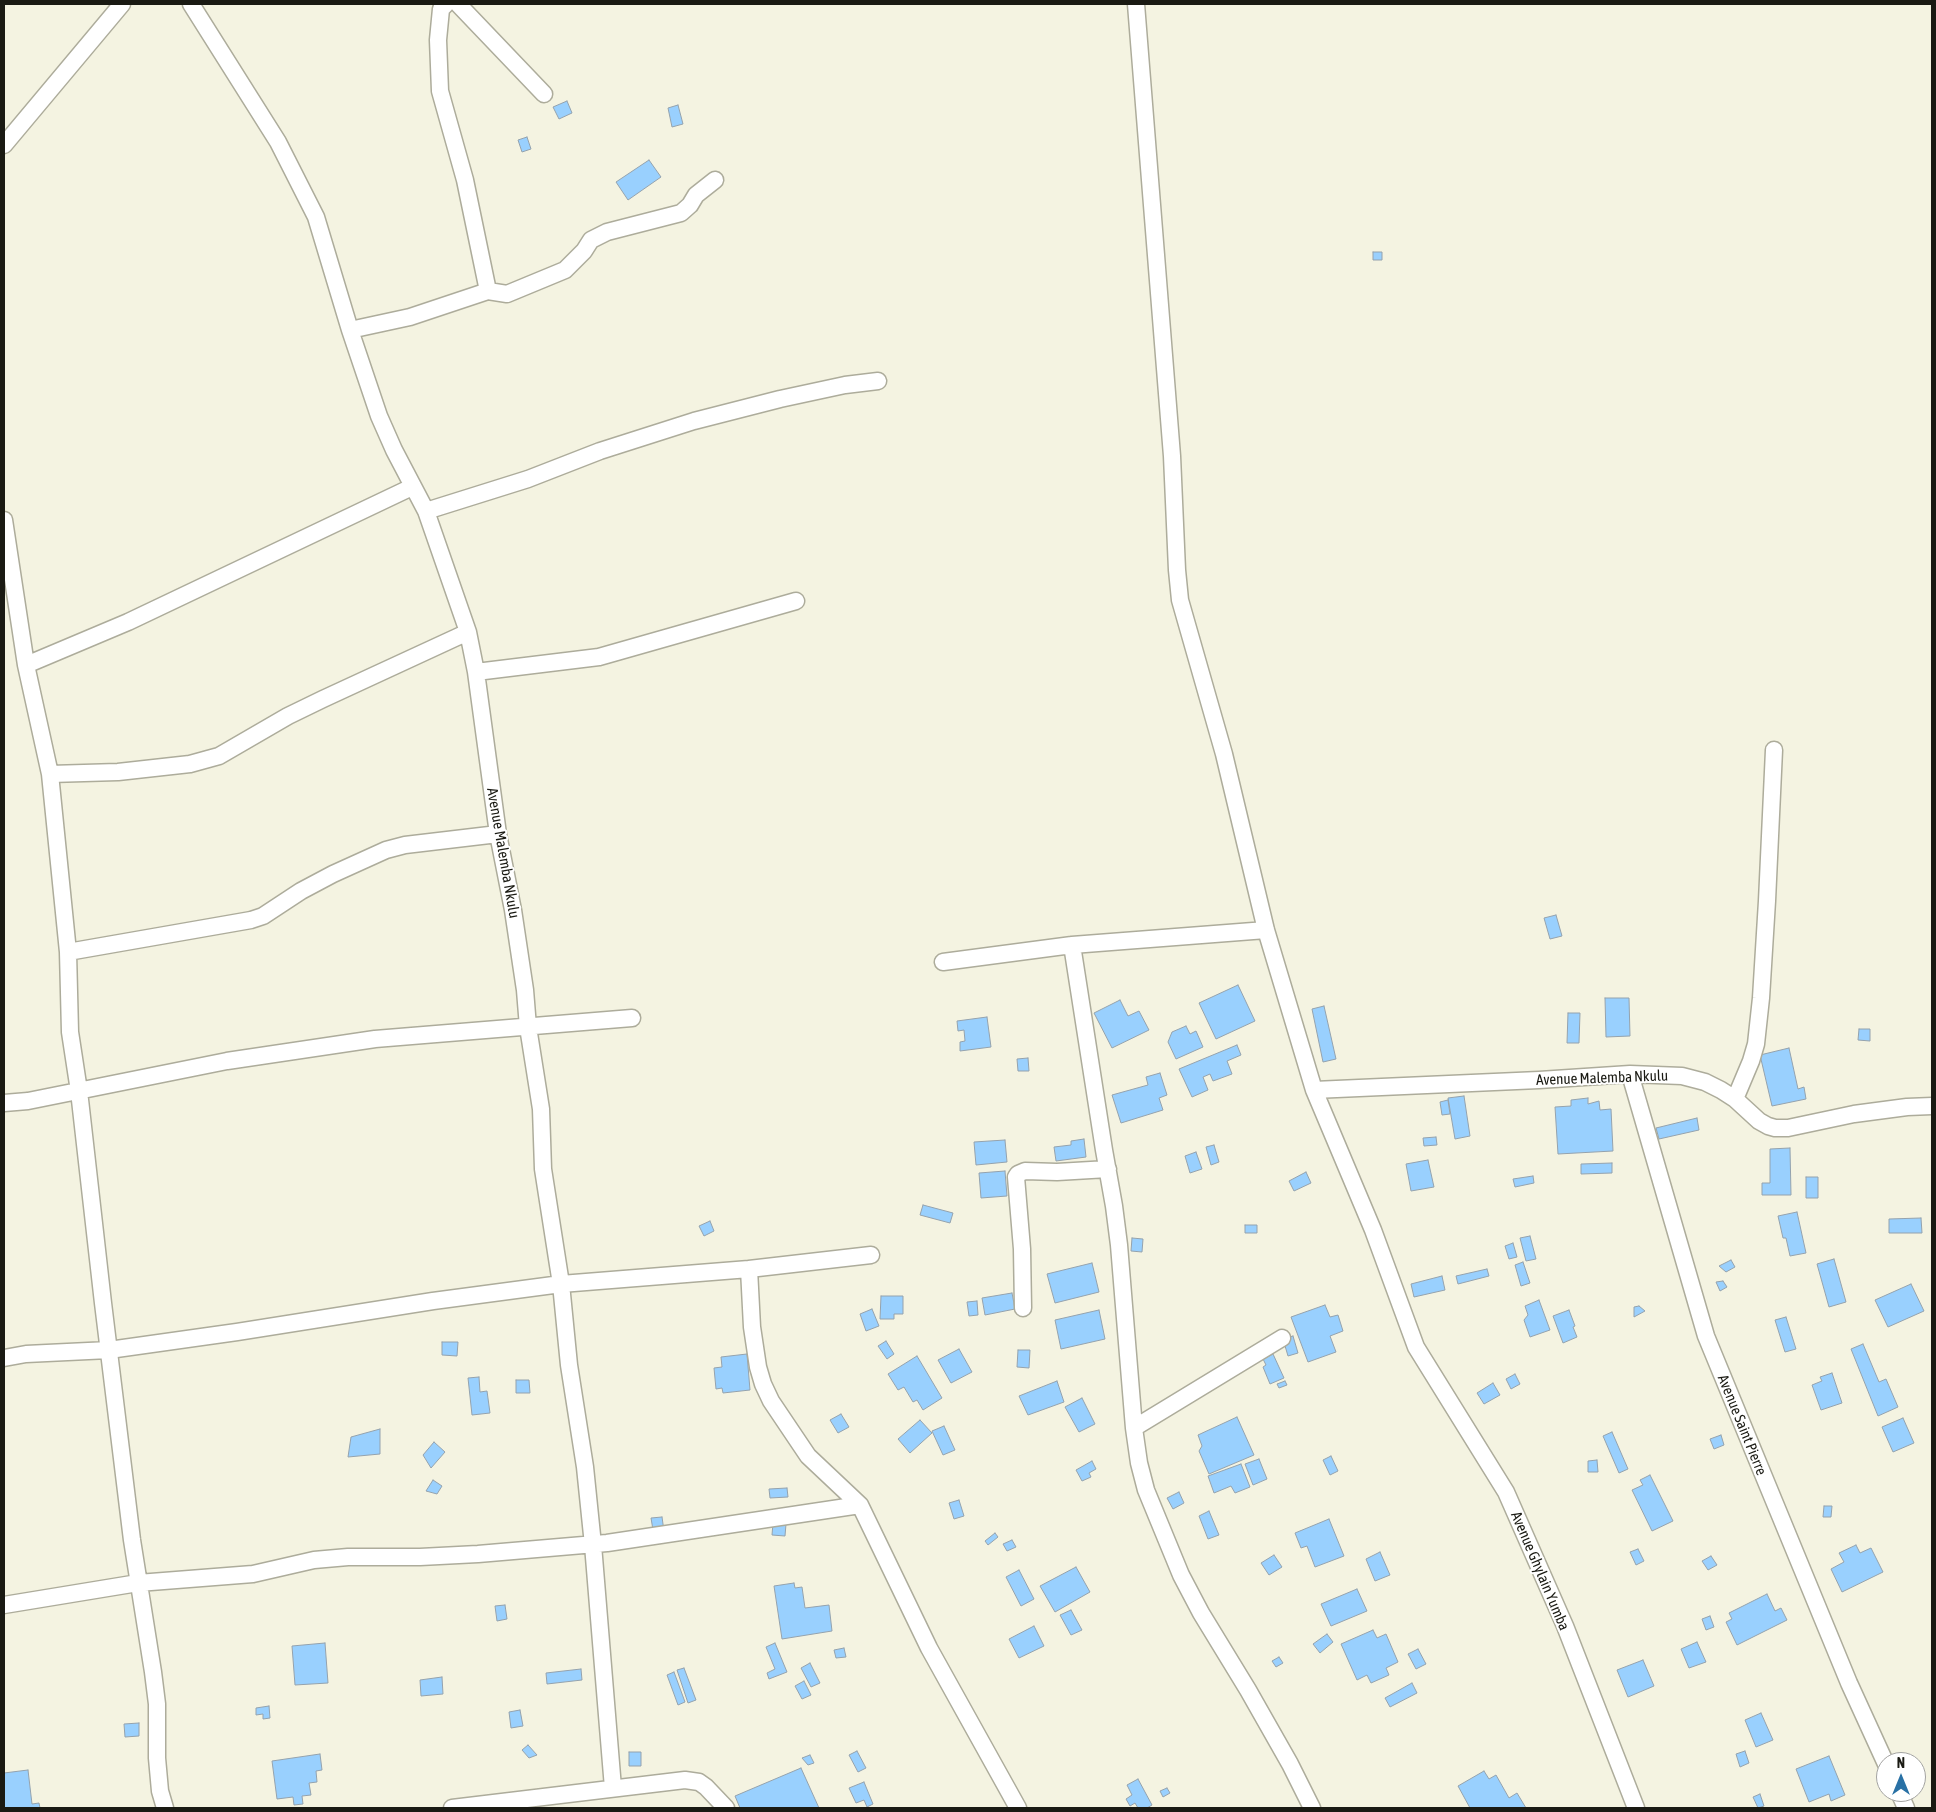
<!DOCTYPE html>
<style>
body{margin:0}
#map{position:relative;width:1936px;height:1812px;overflow:hidden;background:#f4f3e1;font-family:"Asap Condensed",sans-serif}
canvas{display:block}
.frame{position:absolute;inset:0;border:5px solid #1a1a13;pointer-events:none}
.north{position:absolute;left:1876px;top:1752px;width:50px;height:50px;box-sizing:border-box;background:#fff;border:1px solid #a3a3a1;border-radius:50%;rotate:0deg;font-size:14px;font-weight:700;line-height:20px;text-align:center;color:#1a1a13}
.north::after{content:'';display:block;margin:auto;width:18px;height:22px;background:#2971a5;clip-path:polygon(50% 0,100% 100%,50% 72%,0 100%)}
</style>
<div id="map">
<canvas width="1936" height="1812"></canvas>
<div class="frame"></div>
<div class="north">N</div>
</div>
<script>
const context = document.querySelector('canvas').getContext('2d');
context.lineJoin = 'round';
function fill(path, color) { context.fillStyle = color; context.fill(path, 'evenodd'); }
const poly = rows => new Path2D(rows.map(r => 'M' + r).join(''));
function trace(path, color, width, dash) { context.strokeStyle = color; context.lineWidth = width; context.lineCap = dash ? 'butt' : 'round'; context.setLineDash(dash || []); context.stroke(path); }
function drawText(font, color, halo, rows, align = 'center') {
  context.font = font + ' "Asap Condensed",sans-serif'; context.lineWidth = 4; context.setLineDash([]); context.textBaseline = 'middle'; context.strokeStyle = halo; context.fillStyle = color; for (const [text, x, y, turn = 0] of rows) {
    context.save(); context.translate(x, y); context.rotate((+turn || 0) * Math.PI / 180); context.textAlign = isNaN(turn) ? turn : align; if (halo) context.strokeText(text, 0, 0); context.fillText(text, 0, 0); context.restore();
  }
}
const building = poly([
 [567,101,572,113,559,119,553,107,567,101],
 [678,105,683,124,672,127,668,108,678,105],
 [527,137,531,149,522,152,518,140,527,137],
 [649,160,661,177,628,200,616,182,649,160],
 [1373,252,1382,252,1382,260,1373,260,1373,252],
 [1556,915,1562,936,1550,939,1544,918,1556,915],
 [1238,985,1255,1021,1216,1039,1199,1003,1238,985],
 [1605,998,1629,998,1630,1036,1606,1037,1605,998],
 [1120,1000,1128,1016,1139,1011,1149,1030,1112,1048,1094,1013,1120,1000],
 [1324,1006,1336,1059,1323,1062,1312,1009,1324,1006],
 [1568,1013,1580,1013,1579,1043,1567,1043,1568,1013],
 [987,1017,991,1047,960,1051,960,1042,965,1041,964,1030,958,1031,957,1021,987,1017],
 [1186,1026,1190,1034,1196,1031,1203,1047,1176,1059,1168,1042,1172,1032,1186,1026],
 [1859,1029,1870,1029,1870,1041,1858,1040,1859,1029],
 [1237,1045,1241,1055,1227,1061,1232,1074,1213,1081,1210,1074,1203,1077,1208,1090,1192,1097,1179,1069,1237,1045],
 [1789,1048,1798,1089,1804,1087,1806,1099,1772,1106,1760,1055,1789,1048],
 [1028,1058,1029,1071,1018,1071,1017,1059,1028,1058],
 [1160,1073,1167,1095,1159,1098,1163,1110,1121,1123,1112,1095,1148,1085,1146,1077,1160,1073],
 [1464,1096,1470,1136,1455,1139,1448,1098,1464,1096],
 [1588,1098,1588,1104,1599,1101,1600,1110,1611,1109,1613,1151,1558,1154,1555,1107,1571,1106,1571,1100,1588,1098],
 [1448,1100,1450,1114,1442,1115,1440,1102,1448,1100],
 [1697,1118,1699,1130,1659,1139,1656,1128,1697,1118],
 [1436,1137,1437,1145,1424,1146,1423,1138,1436,1137],
 [1084,1139,1086,1157,1056,1161,1054,1147,1071,1145,1071,1141,1084,1139],
 [1005,1140,1007,1162,976,1165,974,1142,1005,1140],
 [1214,1145,1219,1162,1211,1165,1206,1147,1214,1145],
 [1790,1148,1791,1195,1762,1195,1762,1183,1770,1183,1770,1149,1790,1148],
 [1196,1152,1202,1169,1190,1173,1185,1156,1196,1152],
 [1428,1160,1434,1187,1411,1191,1406,1164,1428,1160],
 [1612,1163,1612,1173,1581,1174,1581,1164,1612,1163],
 [1005,1171,1007,1196,981,1198,979,1173,1005,1171],
 [1306,1172,1311,1183,1294,1191,1289,1181,1306,1172],
 [1533,1176,1534,1183,1515,1187,1513,1179,1533,1176],
 [1806,1177,1818,1177,1818,1198,1806,1198,1806,1177],
 [923,1205,953,1213,950,1223,920,1215,923,1205],
 [1797,1212,1806,1253,1790,1256,1786,1238,1783,1238,1778,1216,1797,1212],
 [1921,1218,1922,1233,1889,1233,1889,1219,1921,1218],
 [710,1221,714,1231,704,1236,699,1226,710,1221],
 [1245,1225,1257,1225,1257,1233,1245,1233,1245,1225],
 [1530,1236,1536,1259,1526,1261,1520,1238,1530,1236],
 [1132,1238,1143,1239,1142,1252,1131,1251,1132,1238],
 [1513,1243,1517,1257,1509,1259,1505,1246,1513,1243],
 [1834,1259,1846,1302,1829,1307,1817,1264,1834,1259],
 [1731,1260,1735,1267,1726,1272,1719,1266,1731,1260],
 [1523,1262,1530,1283,1521,1286,1515,1265,1523,1262],
 [1092,1263,1099,1292,1055,1303,1047,1274,1092,1263],
 [1487,1269,1489,1276,1458,1284,1456,1276,1487,1269],
 [1442,1276,1445,1290,1414,1297,1411,1284,1442,1276],
 [1723,1281,1727,1287,1720,1291,1716,1282,1723,1281],
 [1911,1284,1924,1311,1888,1327,1875,1300,1911,1284],
 [1012,1293,1015,1309,985,1315,982,1298,1012,1293],
 [881,1296,903,1296,903,1314,894,1314,894,1319,880,1319,881,1296],
 [1539,1300,1550,1330,1530,1337,1524,1320,1528,1315,1525,1306,1539,1300],
 [977,1301,978,1315,969,1316,967,1302,977,1301],
 [1325,1305,1330,1317,1338,1315,1343,1331,1330,1336,1336,1352,1308,1362,1291,1317,1325,1305],
 [1639,1306,1645,1311,1634,1317,1634,1307,1639,1306],
 [872,1309,879,1326,866,1331,860,1314,872,1309],
 [1099,1310,1105,1339,1061,1349,1055,1320,1099,1310],
 [1569,1310,1575,1326,1573,1327,1577,1337,1563,1343,1553,1316,1569,1310],
 [1786,1317,1796,1349,1785,1352,1775,1320,1786,1317],
 [1293,1336,1298,1353,1288,1356,1283,1339,1293,1336],
 [886,1341,894,1354,887,1359,878,1346,886,1341],
 [442,1342,458,1342,457,1356,442,1355,442,1342],
 [1863,1344,1879,1382,1886,1379,1898,1407,1878,1416,1851,1349,1863,1344],
 [959,1349,972,1372,951,1383,938,1360,959,1349],
 [1018,1350,1030,1350,1029,1368,1017,1367,1018,1350],
 [747,1354,750,1390,723,1393,722,1388,716,1389,714,1368,722,1367,721,1357,747,1354],
 [1273,1354,1284,1378,1270,1384,1263,1367,1266,1365,1263,1359,1273,1354],
 [917,1356,942,1398,923,1410,917,1400,913,1402,904,1387,898,1390,888,1374,917,1356],
 [1832,1373,1842,1403,1821,1410,1812,1385,1822,1381,1820,1377,1832,1373],
 [1515,1374,1520,1384,1511,1389,1506,1379,1515,1374],
 [479,1377,480,1392,487,1391,490,1413,472,1415,468,1378,479,1377],
 [516,1380,529,1380,530,1393,516,1393,516,1380],
 [1057,1381,1064,1402,1028,1415,1019,1396,1057,1381],
 [1285,1381,1287,1385,1279,1388,1277,1384,1285,1381],
 [1493,1383,1500,1395,1484,1404,1477,1393,1493,1383],
 [1082,1398,1095,1424,1079,1432,1065,1407,1082,1398],
 [841,1414,849,1427,838,1433,830,1420,841,1414],
 [1237,1417,1254,1455,1209,1474,1199,1451,1202,1446,1198,1435,1237,1417],
 [1903,1418,1914,1443,1893,1452,1882,1427,1903,1418],
 [920,1420,932,1433,910,1453,898,1439,920,1420],
 [944,1426,955,1450,943,1455,932,1431,944,1426],
 [380,1429,380,1454,348,1457,351,1437,380,1429],
 [1612,1432,1628,1469,1619,1473,1603,1436,1612,1432],
 [1721,1435,1724,1445,1714,1449,1710,1439,1721,1435],
 [434,1442,445,1452,431,1468,423,1455,434,1442],
 [1331,1456,1338,1471,1330,1475,1323,1460,1331,1456],
 [1259,1459,1267,1479,1253,1485,1245,1464,1259,1459],
 [1597,1460,1598,1472,1588,1472,1588,1461,1597,1460],
 [1092,1461,1096,1469,1089,1473,1091,1477,1082,1481,1076,1470,1092,1461],
 [1241,1464,1250,1487,1235,1493,1231,1486,1214,1493,1208,1476,1241,1464],
 [1650,1475,1673,1521,1652,1531,1632,1490,1643,1485,1640,1480,1650,1475],
 [433,1480,442,1486,437,1494,426,1491,433,1480],
 [787,1488,788,1497,770,1498,769,1489,787,1488],
 [1179,1492,1184,1503,1173,1509,1167,1498,1179,1492],
 [959,1500,964,1516,954,1519,949,1503,959,1500],
 [1824,1506,1832,1506,1831,1517,1823,1517,1824,1506],
 [1209,1511,1219,1535,1208,1539,1199,1516,1209,1511],
 [662,1517,664,1531,653,1530,651,1518,662,1517],
 [1329,1519,1344,1556,1315,1567,1307,1546,1301,1548,1295,1533,1329,1519],
 [773,1523,786,1524,785,1536,772,1535,773,1523],
 [995,1533,998,1537,988,1545,985,1541,995,1533],
 [1012,1540,1016,1547,1007,1551,1003,1544,1012,1540],
 [1856,1545,1860,1553,1871,1548,1883,1572,1842,1592,1831,1569,1844,1562,1839,1553,1856,1545],
 [1638,1549,1644,1561,1636,1565,1630,1552,1638,1549],
 [1380,1552,1390,1575,1375,1581,1366,1559,1380,1552],
 [1274,1555,1282,1567,1269,1575,1261,1563,1274,1555],
 [1711,1556,1717,1565,1708,1570,1702,1561,1711,1556],
 [1076,1567,1090,1592,1055,1612,1040,1586,1076,1567],
 [1019,1570,1034,1599,1021,1606,1006,1577,1019,1570],
 [794,1583,795,1588,802,1587,805,1608,829,1605,832,1631,782,1639,774,1586,794,1583],
 [1357,1589,1367,1611,1331,1626,1321,1604,1357,1589],
 [1767,1594,1775,1611,1781,1608,1787,1620,1737,1645,1726,1622,1732,1619,1729,1613,1767,1594],
 [505,1605,507,1619,497,1621,495,1606,505,1605],
 [1071,1610,1082,1630,1071,1635,1060,1615,1071,1610],
 [1710,1616,1714,1627,1706,1630,1702,1619,1710,1616],
 [1034,1626,1044,1646,1019,1658,1009,1639,1034,1626],
 [1373,1630,1377,1638,1386,1634,1398,1662,1386,1668,1389,1675,1371,1683,1367,1675,1357,1680,1341,1644,1373,1630],
 [1327,1634,1333,1642,1320,1653,1313,1644,1327,1634],
 [1697,1642,1706,1662,1689,1668,1681,1649,1697,1642],
 [325,1643,328,1683,295,1685,292,1646,325,1643],
 [775,1643,787,1672,769,1679,767,1673,775,1669,766,1647,775,1643],
 [844,1648,846,1657,836,1658,834,1650,844,1648],
 [1418,1649,1426,1664,1416,1669,1408,1654,1418,1649],
 [1279,1657,1283,1663,1276,1667,1272,1661,1279,1657],
 [1643,1660,1654,1686,1628,1697,1617,1670,1643,1660],
 [810,1663,820,1683,811,1687,801,1668,810,1663],
 [684,1668,696,1700,688,1703,677,1670,684,1668],
 [581,1669,582,1680,547,1684,546,1673,581,1669],
 [674,1672,685,1702,678,1705,667,1675,674,1672],
 [442,1677,443,1694,421,1696,420,1680,442,1677],
 [804,1681,811,1695,802,1699,795,1686,804,1681],
 [1412,1683,1417,1693,1390,1707,1385,1698,1412,1683],
 [269,1706,270,1718,263,1719,263,1714,256,1715,256,1708,269,1706],
 [520,1710,523,1726,511,1728,509,1712,520,1710],
 [1761,1713,1773,1740,1756,1747,1745,1720,1761,1713],
 [139,1723,139,1736,125,1737,124,1724,139,1723],
 [528,1745,537,1755,529,1758,522,1750,528,1745],
 [857,1751,866,1768,858,1772,849,1755,857,1751],
 [1745,1751,1749,1763,1740,1767,1736,1754,1745,1751],
 [629,1752,641,1752,641,1766,629,1766,629,1752],
 [320,1754,322,1770,316,1771,317,1782,309,1783,311,1795,302,1796,303,1804,294,1805,293,1797,277,1799,272,1761,320,1754],
 [810,1755,814,1763,808,1765,802,1758,810,1755],
 [1829,1756,1845,1795,1831,1801,1829,1794,1809,1802,1796,1769,1829,1756],
 [801,1768,819,1808,740,1808,735,1796,801,1768],
 [28,1770,32,1804,39,1803,40,1808,4,1808,4,1773,28,1770],
 [1484,1771,1489,1779,1496,1775,1509,1798,1517,1793,1526,1808,1470,1808,1458,1786,1484,1771],
 [1138,1779,1152,1805,1147,1808,1138,1808,1135,1803,1130,1806,1126,1799,1132,1795,1127,1785,1138,1779],
 [864,1782,873,1804,867,1807,864,1800,856,1803,849,1788,864,1782],
 [1167,1788,1170,1793,1163,1797,1160,1791,1167,1788],
 [1760,1794,1764,1806,1758,1808,1753,1797,1760,1794]
]);
const street = poly([
 [191,4,278,142,316,217,350,330,410,317,488,291,507,294,565,270,584,251,591,240,607,232,681,213,690,205,696,195,715,180],
 [446,4,441,9,438,40,440,91,465,180,488,291],
 [458,4,544,94],
 [1136,4,1172,456,1177,570,1180,600,1224,754,1266,930,1314,1090,1373,1230,1416,1347,1506,1492,1565,1626,1636,1808],
 [4,145,122,4],
 [350,330,379,416,394,450,426,511,528,479,600,451,694,421,780,399,845,385,878,381],
 [426,511,468,632,476,672,498,834,513,910,525,990,528,1027,541,1109,543,1169,561,1284,749,1269,752,1327,758,1367,763,1384,771,1401,808,1456,860,1505,929,1648,1018,1808],
 [4,520,26,665,50,774,68,952,70,1032,79,1091,103,1303,132,1540,153,1672,157,1704,157,1758,160,1791,165,1808],
 [26,665,128,622,412,487],
 [476,672,599,657,796,601],
 [50,774,118,772,190,764,219,756,288,716,323,699,468,632],
 [1072,945,1104,1150,1114,1206,1119,1245,1134,1428,1139,1463,1146,1490,1181,1575,1201,1613,1248,1690,1290,1764,1312,1808],
 [68,952,251,920,263,916,301,891,333,874,386,850,405,845,498,834],
 [943,962,1072,945,1266,930],
 [1630,1074,1706,1336,1849,1683,1886,1764],
 [1314,1090,1539,1080,1630,1074,1682,1076,1705,1082,1721,1090,1735,1099,1759,1121,1768,1126,1775,1128,1788,1128,1854,1114,1907,1107,1932,1106],
 [1735,1099,1751,1061,1756,1044,1761,998,1767,901,1774,750],
 [4,1103,28,1101,227,1061,375,1039,632,1018],
 [749,1269,871,1255],
 [1023,1308,1022,1249,1016,1177,1018,1174,1025,1171,1057,1172,1108,1169],
 [4,1358,26,1354,109,1350,237,1332,433,1301,561,1284,569,1365,585,1467,593,1545,613,1788],
 [1134,1428,1282,1338],
 [4,1605,138,1583,253,1574,314,1560,348,1557,420,1557,478,1554,607,1543,860,1505],
 [1899,1792,1906,1808],
 [452,1808,685,1780,699,1782,706,1787,726,1808]
]);
const streetNames = [
 ["Avenue Malemba Nkulu",503,853,80],
 ["Avenue Malemba Nkulu",1602,1078,-2],
 ["Avenue Saint Pierre",1742,1425,68],
 ["Avenue Ghylain Yumba",1540,1571,67]
];
fill(building, '#99d0fe');
trace(building, '#94a2ad', 1);
trace(street, '#adac9b', 19);
trace(street, '#fff', 16);
drawText('15px', '#1a1a13', '#fff', streetNames);
</script>
